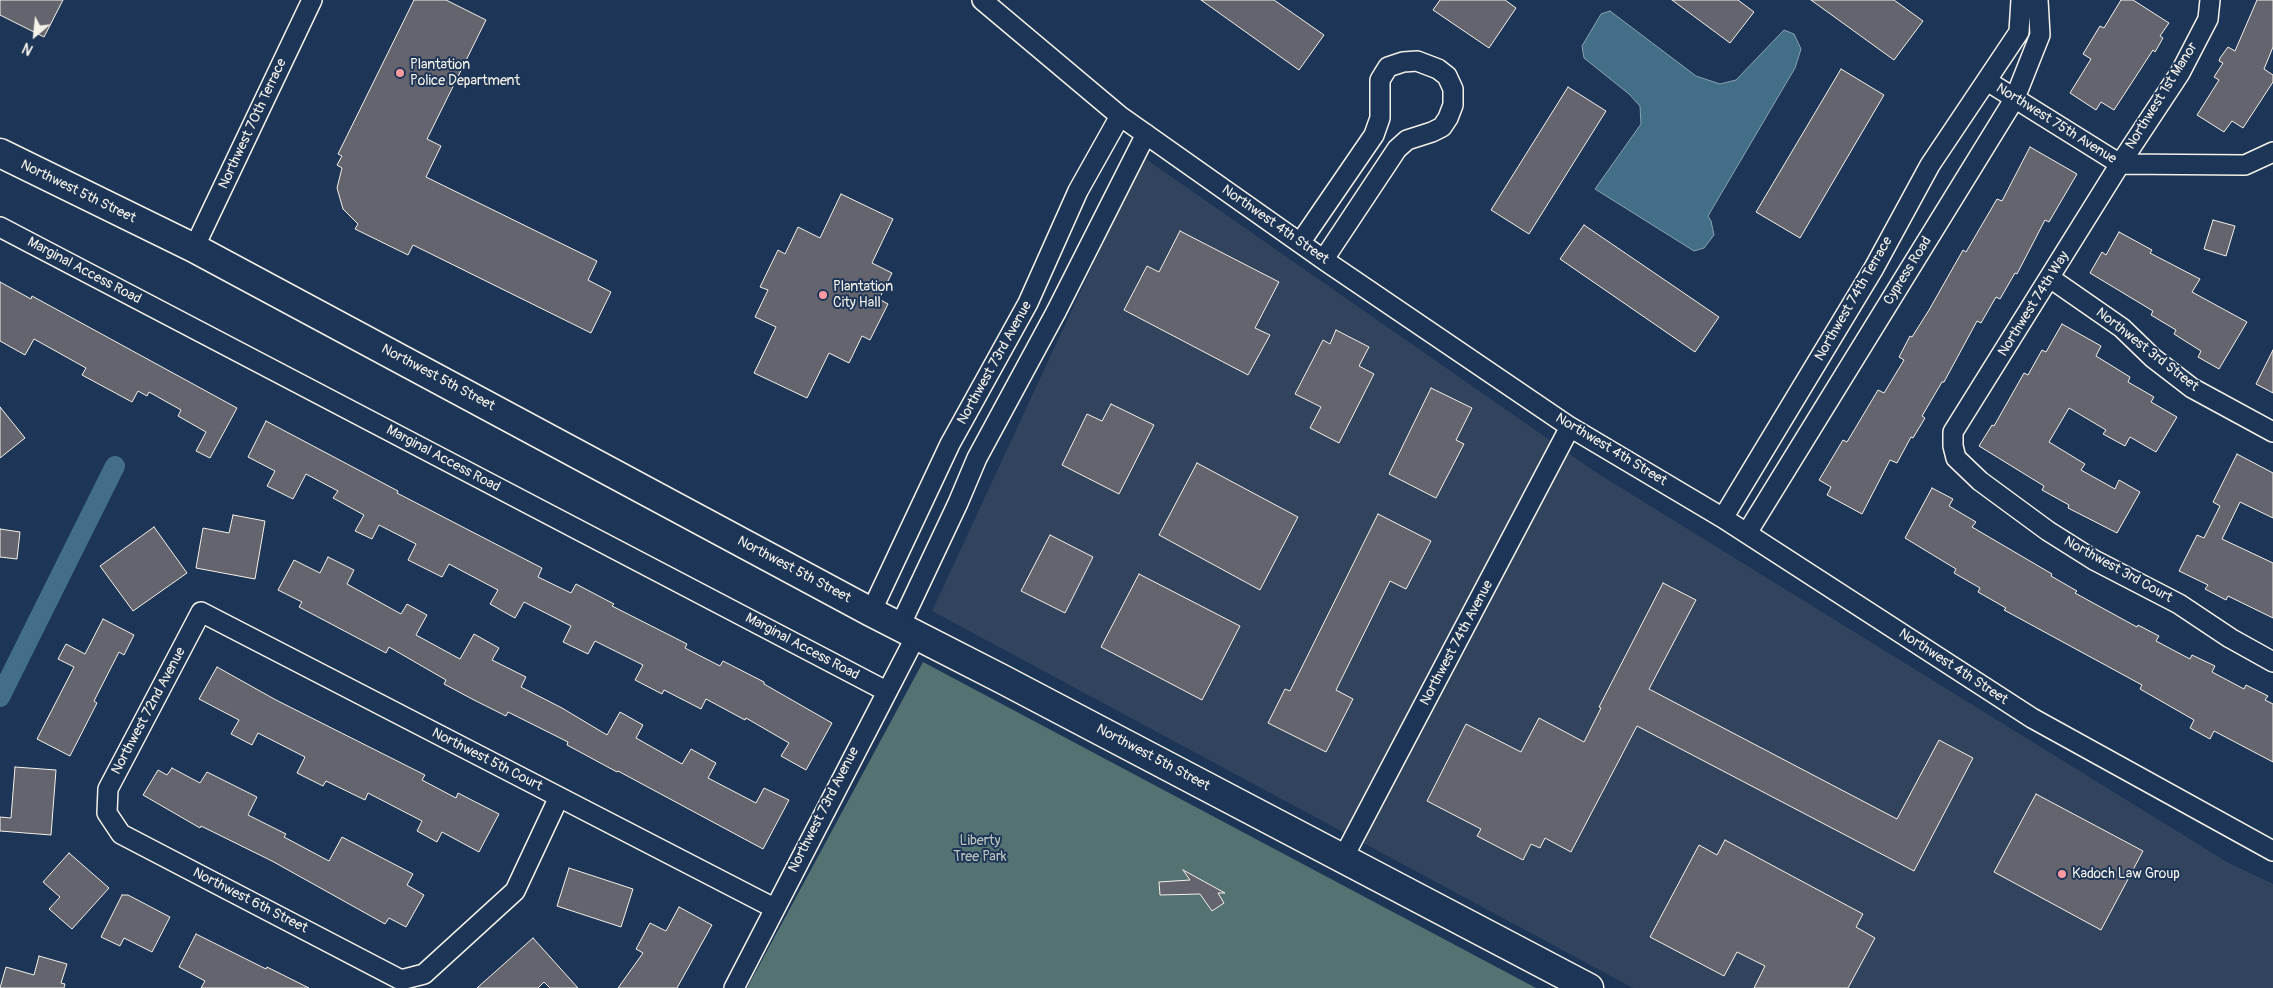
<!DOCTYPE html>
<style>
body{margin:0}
#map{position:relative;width:2273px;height:988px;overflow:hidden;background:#1d3557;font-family:Pangolin,sans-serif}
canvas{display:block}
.north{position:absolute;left:10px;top:10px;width:50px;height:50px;-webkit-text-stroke:4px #1d3557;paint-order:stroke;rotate:208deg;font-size:14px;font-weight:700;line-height:20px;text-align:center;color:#f4f1e8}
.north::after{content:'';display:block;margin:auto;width:18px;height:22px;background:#f4f1e8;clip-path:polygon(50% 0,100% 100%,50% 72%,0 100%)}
</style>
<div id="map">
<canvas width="2273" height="988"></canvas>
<div class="north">N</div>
</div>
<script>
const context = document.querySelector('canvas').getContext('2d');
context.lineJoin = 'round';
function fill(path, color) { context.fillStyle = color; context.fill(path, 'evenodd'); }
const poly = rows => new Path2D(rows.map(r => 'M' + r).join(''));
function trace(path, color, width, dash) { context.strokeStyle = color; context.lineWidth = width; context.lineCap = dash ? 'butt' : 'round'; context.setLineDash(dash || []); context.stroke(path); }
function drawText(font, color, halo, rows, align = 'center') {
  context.font = font + ' Pangolin,sans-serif'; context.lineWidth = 4; context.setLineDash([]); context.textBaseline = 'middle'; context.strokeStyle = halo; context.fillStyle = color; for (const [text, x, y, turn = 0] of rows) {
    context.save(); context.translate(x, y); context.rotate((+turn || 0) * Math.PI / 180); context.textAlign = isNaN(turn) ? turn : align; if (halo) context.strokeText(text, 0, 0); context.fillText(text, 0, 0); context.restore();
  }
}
const built = poly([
 [1143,157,1597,473,2227,862,2273,884,2273,988,1633,988,932,611]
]);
const green = poly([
 [923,662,1536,988,747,988]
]);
const water = poly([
 [1610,11,1696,76,1720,84,1736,80,1784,30,1794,34,1801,49,1795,68,1708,216,1711,221,1714,235,1704,248,1694,251,1595,189,1641,124,1640,106,1629,94,1584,58,1582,46,1601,14,1610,11]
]);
const canal = poly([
 [0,697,115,466]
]);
const building = poly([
 [0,0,63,0,44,37,0,15,0,0],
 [414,0,446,0,486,20,427,139,441,146,426,177,597,261,588,280,611,292,591,333,413,245,408,255,355,229,358,224,343,209,337,188,342,168,337,165,342,156,338,154,414,0],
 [1201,0,1274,0,1324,35,1299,70,1201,0],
 [1440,0,1505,0,1516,8,1489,48,1433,10,1440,0],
 [1672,0,1738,0,1754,12,1730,43,1672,0],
 [1811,0,1894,0,1923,21,1894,60,1811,0],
 [2121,0,2133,0,2169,23,2160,36,2163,38,2155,52,2153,50,2114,110,2101,102,2096,110,2070,93,2091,59,2083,54,2100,26,2104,28,2121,0],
 [2257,0,2273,0,2273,47,2264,69,2273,75,2273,82,2243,128,2232,121,2224,132,2197,115,2219,80,2214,77,2223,63,2219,61,2220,58,2228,47,2235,51,2257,0],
 [1841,69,1884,95,1800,238,1756,212,1841,69],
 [1568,87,1606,111,1529,234,1491,210,1568,87],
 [2030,147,2077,174,2049,222,2045,220,2017,274,2015,273,2000,299,1996,297,1981,323,1977,321,1944,382,1942,382,1922,416,1925,418,1913,438,1911,437,1897,463,1890,460,1862,514,1827,495,1831,487,1819,480,1843,440,1847,442,1878,390,1884,393,1904,360,1899,357,1910,336,1912,337,1929,310,1963,250,1966,252,1997,199,2002,201,2030,147],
 [841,194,893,219,872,263,892,273,879,299,888,304,870,340,862,336,849,363,829,353,807,398,754,373,776,327,755,317,768,290,760,287,778,250,785,254,798,227,820,238,841,194],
 [2213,220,2235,226,2226,256,2204,249,2213,220],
 [1584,225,1719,317,1695,352,1560,259,1584,225],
 [1180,231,1279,282,1255,328,1270,335,1248,375,1124,310,1147,266,1159,272,1180,231],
 [2119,232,2152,250,2150,253,2200,279,2192,292,2247,322,2219,369,2198,357,2201,351,2174,334,2176,330,2151,315,2153,311,2090,273,2102,252,2106,255,2119,232],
 [0,282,31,299,32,296,237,408,210,458,196,451,206,432,178,416,181,410,149,392,147,396,138,391,132,402,82,375,86,368,34,339,25,355,0,341,0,282],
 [2062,324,2101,346,2096,356,2130,377,2128,382,2154,397,2151,402,2177,417,2156,452,2130,437,2125,446,2103,434,2106,430,2069,408,2049,442,2085,464,2081,470,2115,489,2119,480,2140,492,2117,533,2068,508,2069,505,2042,490,2044,486,1979,446,1992,425,1994,426,2024,373,2028,375,2042,350,2046,352,2062,324],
 [1336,330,1369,347,1359,366,1374,374,1339,443,1310,428,1321,407,1295,394,1323,340,1330,344,1336,330],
 [2273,350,2273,393,2256,384,2273,350],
 [1431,388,1472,408,1456,440,1464,444,1436,498,1389,474,1431,388],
 [1111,404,1154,425,1119,494,1062,465,1087,414,1102,421,1111,404],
 [0,407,25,438,0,458,0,407],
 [266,421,398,491,397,493,542,568,538,577,571,593,576,584,614,604,612,606,687,644,685,648,720,666,723,661,764,682,764,684,832,723,806,770,781,756,789,743,746,718,745,720,706,699,701,709,664,690,662,694,635,680,643,665,595,641,588,654,563,642,571,626,524,602,515,618,490,604,498,590,449,564,442,577,408,560,416,544,379,525,372,539,355,531,364,515,333,498,338,491,306,474,293,499,267,486,275,471,248,457,266,421],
 [2237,454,2273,473,2273,518,2240,502,2222,539,2273,563,2273,618,2228,596,2226,600,2205,589,2208,585,2179,571,2197,535,2204,538,2220,506,2213,502,2237,454],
 [1197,463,1298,517,1260,590,1159,535,1197,463],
 [1932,488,1953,499,1949,506,1976,522,1972,527,2052,574,2051,576,2077,591,2075,593,2137,627,2138,625,2159,636,2156,641,2190,659,2192,655,2215,666,2212,672,2244,689,2246,685,2268,696,2265,700,2273,704,2273,762,2214,731,2210,739,2190,728,2194,720,2140,689,2142,685,2004,610,2006,608,1978,592,1980,588,1954,573,1956,569,1905,538,1932,488],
 [1378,514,1431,541,1406,589,1390,581,1336,690,1353,699,1326,752,1268,723,1285,689,1290,691,1378,514],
 [233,515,265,521,255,579,196,568,203,528,229,533,233,515],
 [154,527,187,573,133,611,100,566,154,527],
 [0,529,20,532,17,559,0,557,0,529],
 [1050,535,1093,557,1065,613,1021,591,1050,535],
 [328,557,354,570,347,584,401,614,407,604,427,615,416,635,460,659,474,634,499,648,492,660,526,677,521,687,562,708,607,735,620,712,643,725,636,738,682,764,691,749,716,763,708,778,756,803,764,788,789,800,763,849,618,771,617,772,567,745,568,742,508,712,506,716,472,699,444,684,446,680,389,647,386,653,299,607,302,602,278,590,294,560,320,573,328,557],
 [1139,574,1240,626,1202,700,1101,647,1139,574],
 [1663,583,1696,600,1649,689,1897,819,1939,740,1973,758,1914,871,1637,726,1571,852,1545,838,1540,848,1531,844,1523,860,1477,836,1481,829,1427,801,1466,724,1521,752,1539,718,1584,742,1601,708,1599,707,1663,583],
 [103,619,134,635,124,655,119,652,94,701,97,703,70,756,37,739,74,667,58,659,66,644,85,654,103,619],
 [217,667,276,700,425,775,422,780,456,798,458,793,499,814,479,852,442,832,437,842,417,831,422,821,368,793,365,800,326,781,323,786,297,773,305,757,258,733,252,745,231,734,239,720,199,699,217,667],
 [15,767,56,770,51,835,0,831,0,817,11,818,15,767],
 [172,768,200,783,207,772,257,797,248,815,286,834,284,837,329,861,342,837,413,874,407,885,424,895,406,927,389,918,385,924,272,861,201,826,200,828,143,795,158,770,167,775,172,768],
 [2036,794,2143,851,2101,930,1994,872,2036,794],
 [1725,840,1863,914,1856,927,1875,938,1848,988,1754,988,1765,966,1737,952,1724,976,1650,937,1699,845,1717,855,1725,840],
 [69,853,109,888,72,929,49,909,60,897,43,882,69,853],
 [569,868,633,889,621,927,557,906,569,868],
 [1183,870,1225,893,1218,893,1224,903,1212,911,1200,894,1160,895,1159,882,1190,880,1183,870],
 [122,895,128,895,170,917,152,952,124,938,120,946,101,937,122,895],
 [679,907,712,925,677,988,618,988,643,953,636,949,650,923,666,931,679,907],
 [196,934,266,969,267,967,309,988,201,988,205,981,179,967,196,934],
 [533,938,578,988,550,988,544,982,538,988,477,988,533,938],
 [39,956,67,964,61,983,65,984,64,988,0,988,6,967,34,975,39,956]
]);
const street = poly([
 [982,0,1120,116,1327,262,1570,427,1723,518,2032,718,2273,851],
 [2210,0,2208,19,2180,73,2120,164,1953,432,1953,446,1956,458,1980,481,2048,531,2094,560,2179,604,2230,638,2273,662],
 [1987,81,2120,164,2245,165,2273,152],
 [0,227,886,691],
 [1300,243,1374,135,1380,118,1380,80,1388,67,1403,62,1417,61,1438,69,1447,76,1453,89,1453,105,1448,118,1442,127,1432,132,1407,140,1397,149,1324,259],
 [194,248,312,0],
 [2050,278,2122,328,2153,358,2192,388,2273,432],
 [1723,518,1874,268,1930,165,2019,32,2021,0],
 [1747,533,2015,98,2040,35,2038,0],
 [871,612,950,444,1028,303,1078,191,1120,116],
 [900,626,958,503,977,458,1056,312,1146,134],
 [559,797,515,891,424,974,401,980,121,834,107,813,108,789,201,612,774,908],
 [1343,858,1570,427],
 [734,988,917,634]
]);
const secondary = poly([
 [0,153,194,248,871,612,1002,679,1589,988]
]);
const markers = [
 [400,73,5,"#ff9aa2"],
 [823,295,5,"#ff9aa2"],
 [2062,874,5,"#ff9aa2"]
];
const poiNames = [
 ["Plantation",410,65],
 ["Police Department",410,81],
 ["Plantation",833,287],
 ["City Hall",833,303],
 ["Kadoch Law Group",2072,874]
];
const streetNames = [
 ["Northwest 1st Manor",2162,96,-58],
 ["Northwest 70th Terrace",253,124,-65],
 ["Northwest 75th Avenue",2056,124,32],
 ["Northwest 5th Street",78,192,26],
 ["Northwest 4th Street",1275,225,35],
 ["Marginal Access Road",84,271,28],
 ["Cypress Road",1908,271,-58],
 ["Northwest 74th Terrace",1854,299,-60],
 ["Northwest 74th Way",2034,304,-58],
 ["Northwest 3rd Street",2147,350,38],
 ["Northwest 73rd Avenue",995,363,-61],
 ["Northwest 5th Street",438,378,28],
 ["Northwest 4th Street",1611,450,31],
 ["Marginal Access Road",443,459,28],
 ["Northwest 5th Street",794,570,28],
 ["Northwest 3rd Court",2118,570,29],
 ["Northwest 74th Avenue",1457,643,-62],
 ["Marginal Access Road",802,647,28],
 ["Northwest 4th Street",1953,667,33],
 ["Northwest 72nd Avenue",149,711,-62],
 ["Northwest 5th Street",1153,758,28],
 ["Northwest 5th Court",487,760,27],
 ["Northwest 73rd Avenue",824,810,-63],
 ["Northwest 6th Street",250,901,27]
];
const parkNames = [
 ["Liberty",980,841],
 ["Tree Park",980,857]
];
fill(built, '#32435e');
fill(green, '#547271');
fill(water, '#426f87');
trace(water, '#89a3ae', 1);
trace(canal, '#426f87', 20);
fill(building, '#64646e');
trace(building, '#f4f1e8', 1);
trace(street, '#f4f1e8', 22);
trace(secondary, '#f4f1e8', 31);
trace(street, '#1d3557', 19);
trace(secondary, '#1d3557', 28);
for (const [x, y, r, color] of markers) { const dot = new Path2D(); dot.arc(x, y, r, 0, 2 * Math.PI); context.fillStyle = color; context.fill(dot); trace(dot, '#1d3557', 2); }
drawText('14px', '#f4f1e8', '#1d3557', poiNames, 'left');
drawText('14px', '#f4f1e8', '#1d3557', streetNames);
drawText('14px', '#bcc5be', '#1d3557', parkNames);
</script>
